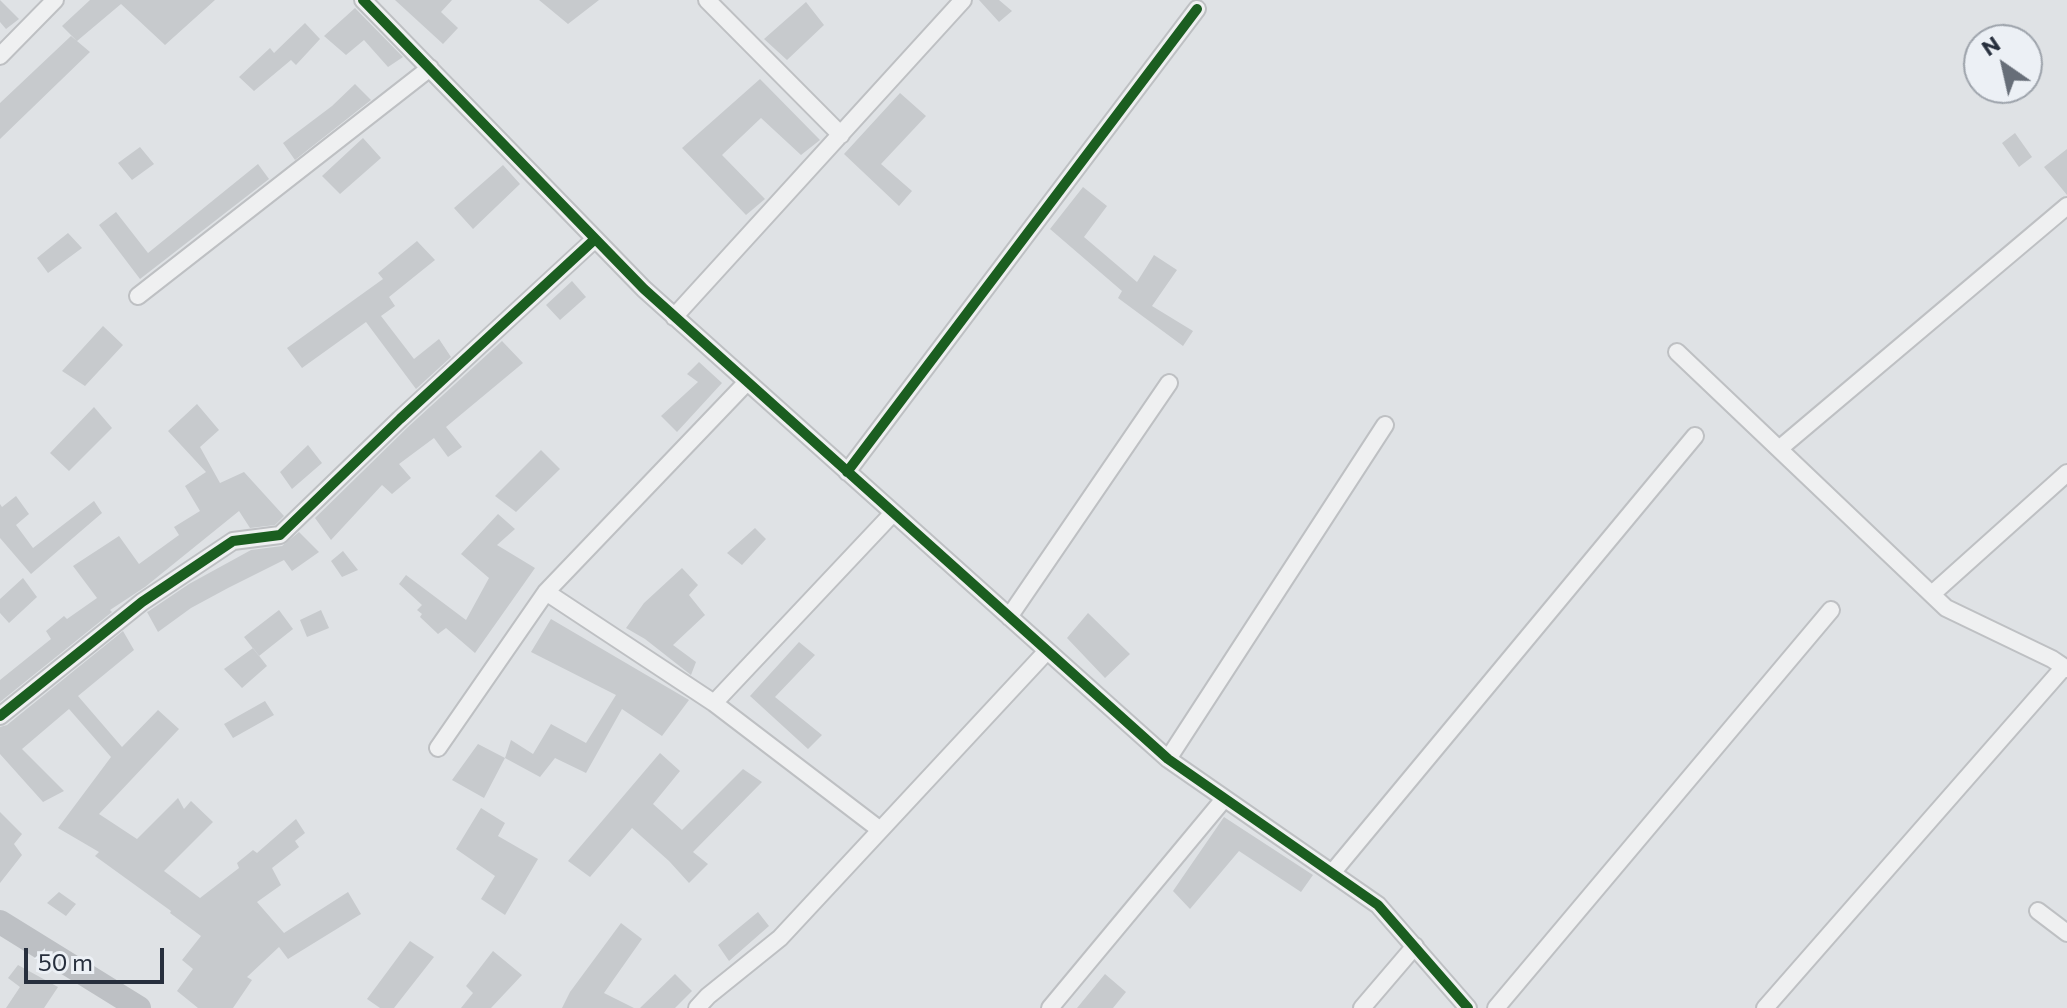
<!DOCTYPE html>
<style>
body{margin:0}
#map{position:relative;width:2067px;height:1008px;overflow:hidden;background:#dfe2e5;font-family:Commissioner,sans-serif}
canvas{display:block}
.north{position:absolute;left:1963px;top:24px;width:80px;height:80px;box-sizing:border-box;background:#ecf0f5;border:2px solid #9da3ab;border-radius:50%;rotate:326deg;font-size:22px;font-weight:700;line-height:32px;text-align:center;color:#272f3d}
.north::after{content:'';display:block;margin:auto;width:28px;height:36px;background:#676e78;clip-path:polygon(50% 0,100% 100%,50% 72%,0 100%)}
.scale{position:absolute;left:24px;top:948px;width:140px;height:36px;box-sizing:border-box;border:4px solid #272f3d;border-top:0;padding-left:10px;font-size:24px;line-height:28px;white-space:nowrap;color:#272f3d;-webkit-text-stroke:6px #ecf0f5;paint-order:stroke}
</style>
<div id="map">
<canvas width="2067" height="1008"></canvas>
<div class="north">N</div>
<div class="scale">50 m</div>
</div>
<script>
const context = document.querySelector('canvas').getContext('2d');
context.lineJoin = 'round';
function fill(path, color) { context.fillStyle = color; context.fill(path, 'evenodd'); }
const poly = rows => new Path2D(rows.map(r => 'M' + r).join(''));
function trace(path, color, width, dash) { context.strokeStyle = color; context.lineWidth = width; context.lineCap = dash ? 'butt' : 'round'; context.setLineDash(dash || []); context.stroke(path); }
const building = poly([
 [0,0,19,19,6,29,0,22],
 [90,0,215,0,165,45,121,4,77,41,62,26],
 [395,0,452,0,441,12,458,28,443,44],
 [539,0,599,0,568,24],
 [979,0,999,0,1012,11,999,22],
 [806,2,824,25,787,60,764,39],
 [355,8,403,57,388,67,364,40,346,55,324,36],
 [305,23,320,39,296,65,291,60,254,91,239,77,270,48,274,53],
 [71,36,90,52,0,139,0,103],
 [760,79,820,140,801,155,761,118,722,155,765,199,746,215,682,148],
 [355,84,371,100,295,160,283,143,332,106],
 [900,93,926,116,881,164,912,191,899,206,844,154],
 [2015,133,2032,157,2019,167,2002,143],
 [363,138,381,158,340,194,322,176],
 [140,147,154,164,132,180,118,163],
 [2067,149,2067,195,2044,167],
 [258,164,269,179,140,279,99,225,116,212,148,253],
 [503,165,520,184,473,229,454,208],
 [1083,187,1107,206,1084,237,1137,282,1154,255,1177,270,1152,306,1193,331,1183,346,1118,298,1122,291,1050,229],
 [68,233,82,248,48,273,37,258],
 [417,241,435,260,389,297,395,306,381,316,414,359,439,339,451,357,416,389,366,322,302,368,287,348,383,279,378,273],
 [572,281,586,297,560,320,546,305],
 [103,326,123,345,85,386,62,371],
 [502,341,523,363,446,427,462,447,448,457,434,438,399,464,411,478,392,494,382,485,331,540,315,518,408,427],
 [699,362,722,383,677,432,661,416,698,382,687,374],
 [197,404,219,430,200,447,220,483,244,472,284,516,275,525,250,528,239,511,145,587,110,610,112,612,0,702,0,680,51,639,46,631,64,616,67,619,97,598,73,566,119,536,139,564,179,535,174,527,200,511,185,486,206,472,168,431],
 [94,407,112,428,69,471,50,453],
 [308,445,322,463,292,489,280,472],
 [541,450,560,469,516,512,495,496],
 [16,496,29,514,16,525,33,548,94,501,102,513,31,574,0,538,0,504,2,507],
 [498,514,515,529,497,545,535,568,475,653,446,628,438,634,420,617,422,614,417,610,422,605,399,584,406,575,466,620,489,578,461,554],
 [755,528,766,539,742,565,727,553],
 [299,532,319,552,292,571,284,560,228,588,191,608,158,632,147,612,149,611,189,584,251,550,282,546],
 [343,551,358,570,342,577,331,561],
 [682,568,698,585,689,595,705,615,673,645,696,662,691,675,645,639,626,628,644,603],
 [23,578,37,597,9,623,0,613,0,599],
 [279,610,293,629,259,656,244,637],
 [321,610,329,628,307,637,300,620],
 [1088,613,1130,654,1105,678,1067,638],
 [551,619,689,700,662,736,622,709,586,773,555,758,540,777,505,758,511,740,533,754,551,724,586,743,616,695,531,652],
 [123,631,134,650,78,696,122,747,158,710,179,729,99,814,137,839,178,798,184,809,191,801,213,822,164,871,200,898,239,868,237,863,253,850,257,853,296,819,305,833,295,841,299,847,272,868,281,885,257,902,284,933,348,892,361,914,288,959,279,947,247,977,252,980,233,1008,198,1008,177,991,193,969,182,960,201,936,170,913,171,911,95,856,99,852,58,828,111,757,69,709,22,749,64,791,43,802,0,754,0,727,7,725],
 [799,642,815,655,775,697,822,735,808,749,750,696],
 [253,648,267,666,242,688,224,669],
 [265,701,274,715,233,738,224,724],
 [478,744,505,758,484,798,452,780],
 [660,753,680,771,653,804,682,830,743,769,762,782,693,852,708,864,689,883,669,861,632,828,590,877,568,861],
 [481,808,505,823,498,836,538,859,505,915,481,899,495,876,456,849],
 [0,812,22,834,14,844,22,855,0,883],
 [1224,817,1313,875,1301,892,1239,851,1190,909,1173,891],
 [59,892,76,904,66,916,47,903],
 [758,912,769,926,729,961,718,945],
 [621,923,642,939,604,993,634,1008,562,1008,570,992],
 [410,941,434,957,394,1008,380,1008,367,999],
 [493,951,522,975,491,1008,461,1008,473,993,466,986],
 [18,965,58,987,44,1008,6,1008,20,987,8,978],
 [675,974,692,991,675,1008,640,1008],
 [1105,974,1126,992,1113,1008,1077,1008]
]);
const street = poly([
 [363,0,644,289,1168,759,1378,905,1468,1008],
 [707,0,841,135],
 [0,56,55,0],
 [138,296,430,68],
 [674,317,963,0],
 [1677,352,1946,608,2052,659,2067,669],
 [1779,449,2067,206],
 [847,472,1197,9],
 [546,592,714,703,879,829],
 [1932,594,2067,473],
 [1009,617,1169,383],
 [714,703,893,513],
 [0,716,142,602,233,541,280,535,400,419,595,239],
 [438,748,546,592,747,382],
 [1168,759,1385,425],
 [1332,873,1695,436],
 [2038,911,2067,933],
 [697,1008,708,996,780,938,1047,651],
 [1050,1008,1224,799],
 [1362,1008,1415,946],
 [1496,1008,1831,610],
 [1765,1008,2064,667]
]);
const secondary = poly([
 [0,922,139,1008]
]);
const cycleway = poly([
 [363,0,644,289,1168,759,1378,905,1468,1008],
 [847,472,1197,9],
 [0,716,142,602,233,541,280,535,400,419,595,239]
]);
fill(building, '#c7cacd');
trace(street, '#bec0c3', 20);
trace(street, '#eff0f1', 16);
trace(secondary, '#bdc0c4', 24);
trace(cycleway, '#1b5e20', 10);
</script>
